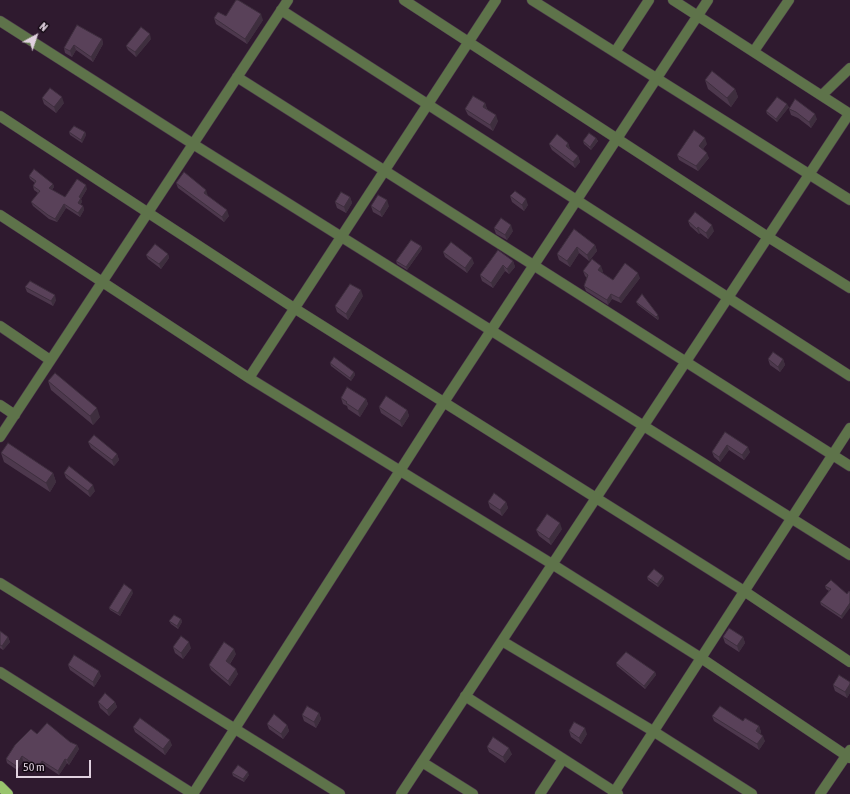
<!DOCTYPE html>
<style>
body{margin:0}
#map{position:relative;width:850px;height:794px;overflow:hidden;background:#2f1a2f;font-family:"Asap Condensed",sans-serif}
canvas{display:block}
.north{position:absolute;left:16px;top:16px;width:40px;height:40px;-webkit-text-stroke:3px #120812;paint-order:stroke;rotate:40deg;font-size:11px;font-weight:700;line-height:16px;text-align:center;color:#e0d1df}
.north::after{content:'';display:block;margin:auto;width:14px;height:18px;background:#e0d1df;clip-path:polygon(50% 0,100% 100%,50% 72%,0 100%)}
.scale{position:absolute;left:16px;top:760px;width:75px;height:18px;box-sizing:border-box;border:2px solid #e0d1df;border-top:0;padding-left:5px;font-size:12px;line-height:14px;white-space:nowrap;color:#e0d1df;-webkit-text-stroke:3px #120812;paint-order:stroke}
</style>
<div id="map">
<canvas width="850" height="794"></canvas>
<div class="north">N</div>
<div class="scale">50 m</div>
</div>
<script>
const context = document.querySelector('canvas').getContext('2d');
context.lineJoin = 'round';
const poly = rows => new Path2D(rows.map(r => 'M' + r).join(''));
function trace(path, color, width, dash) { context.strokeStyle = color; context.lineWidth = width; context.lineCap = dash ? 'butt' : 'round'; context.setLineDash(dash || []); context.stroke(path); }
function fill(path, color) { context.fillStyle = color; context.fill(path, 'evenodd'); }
const minor = poly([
 [404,0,768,237,850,288],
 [532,0,850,200],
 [673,0,850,114],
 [281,10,850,376],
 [0,21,193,144,850,555],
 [754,51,789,0],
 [615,52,649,0],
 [237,77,850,466],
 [822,95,850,68],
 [0,116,294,308,744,591,850,662],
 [0,215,249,378,552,564,701,658,850,758],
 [0,326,50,360],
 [249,378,496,0],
 [0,405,15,415],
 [0,437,288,0],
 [0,583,340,794],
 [502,641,653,731,752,794],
 [0,672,193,794],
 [465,696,618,794],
 [422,762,473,794],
 [193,794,444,402,708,0],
 [401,794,849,114],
 [540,794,563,759],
 [613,794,850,428],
 [820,794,850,750]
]);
const major = poly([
 [0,786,8,794]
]);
const wall = poly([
 [226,16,263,20,247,44,216,24,214,18],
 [102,39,103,44,93,62,76,50,72,57,65,53,64,48],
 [151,39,136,57,128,50,126,46],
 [705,80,735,89,738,97,731,107,708,89],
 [42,98,64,103,56,113,44,104],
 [485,103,487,109,498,121,493,131,468,115,465,109],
 [789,107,777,122,767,114,766,111],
 [789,109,817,119,811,128,798,118,791,115],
 [69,132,85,132,86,135,82,143,70,135],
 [596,138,598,141,591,150,584,144,583,141],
 [568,143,570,149,578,156,580,162,575,168,552,150,549,144],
 [707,144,703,149,709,158,698,171,679,160,677,155],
 [29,176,53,184,54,187,52,190,65,197,87,189,81,199,82,202,80,205,83,206,84,210,80,217,66,208,57,222,49,219,33,206,31,202,38,193,34,190,33,186,35,183,30,179],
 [176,183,208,196,229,216,224,222,178,188],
 [510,196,528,205,524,211,512,202],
 [350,197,352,203,346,213,337,208,335,202],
 [371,206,389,206,382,217,373,212],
 [688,221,714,231,708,239,700,233,699,234,690,226],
 [494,228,513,231,507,240,496,234],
 [574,229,595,245,597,251,589,261,579,253,570,267,559,260,557,254],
 [421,246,422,249,407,270,397,264,396,261],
 [443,252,474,263,467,273,445,257],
 [168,254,169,258,161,269,148,259,146,255],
 [513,261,515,267,509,274,505,271,493,288,482,281,480,275],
 [583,271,603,271,602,273,613,280,640,278,621,303,612,299,608,305,586,291,584,286,587,278,585,276],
 [25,287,56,300,53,306,27,292],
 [363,296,348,320,337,312,335,306],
 [636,302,659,318,658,320,638,305],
 [768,359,783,359,785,365,780,372,770,365],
 [330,363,354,372,355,375,351,381,331,366],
 [48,381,100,417,93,425,51,390],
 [341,398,366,399,368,404,360,417,348,409,347,406,343,404],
 [379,407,407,410,409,416,402,427,381,413],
 [725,432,750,452,744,460,729,450,720,462,714,457,712,452],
 [88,442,117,454,119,460,114,466,91,448],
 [1,453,53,473,56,482,50,492,4,462],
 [64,473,95,491,90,497,66,478],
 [488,502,506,502,508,508,502,516,490,508],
 [562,529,551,545,539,536,536,530],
 [663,576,664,579,658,587,648,580,647,577],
 [825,586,847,594,842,619,821,605,820,602,829,591,826,589],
 [133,593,120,616,110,610,109,608],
 [181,619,182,622,178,629,171,624,169,621],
 [0,631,8,637,10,642,3,650,0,648],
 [723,637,743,637,745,643,739,652,725,643],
 [173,647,191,648,183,659,175,653],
 [236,654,230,664,238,674,230,686,211,670,209,665],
 [616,663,655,672,656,675,645,689,617,666],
 [68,665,101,676,94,687,70,670],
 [850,682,850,693,847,698,835,691,833,685],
 [98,702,115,702,117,707,109,716,100,708],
 [319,713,321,719,316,728,304,721,302,715],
 [712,716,743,721,759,726,761,732,760,734,765,741,759,750,714,721],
 [267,724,287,725,289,731,283,739,269,729],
 [133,727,172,745,165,755,135,732],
 [569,731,587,734,581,744,571,737],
 [37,734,70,742,77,745,79,749,69,765,67,763,59,775,44,765,40,771,23,761,17,770,7,763,6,759],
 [487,747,512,754,505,763,489,752],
 [232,773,249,775,244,782,233,776]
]);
const shadedWall = poly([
 [261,14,263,20,247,44,245,39],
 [150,34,151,39,136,57,135,52],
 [102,39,103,44,93,62,91,57],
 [74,45,76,50,72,57,70,51],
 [735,89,738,97,731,107,727,98],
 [62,97,64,103,56,113,54,107],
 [485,103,487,109,483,107],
 [787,104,789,107,777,122,776,119],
 [815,114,817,119,811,128,809,122],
 [496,115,498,121,493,131,490,125],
 [85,132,86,135,82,143,81,140],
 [596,138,598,141,591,150,590,147],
 [705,138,707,144,701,151,699,146],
 [568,143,570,149,568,152,566,146],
 [707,153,709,158,698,171,696,166],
 [578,156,580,162,575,168,573,162],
 [53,184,54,187,50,192,49,188],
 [86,185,87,189,81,199,82,202,79,207,78,203,79,197],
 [206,190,208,196,206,199,204,193],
 [350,197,352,203,346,213,344,207],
 [526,199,528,205,524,211,522,205],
 [387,200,389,206,382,217,380,212],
 [64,204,66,208,57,222,55,219],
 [83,206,84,210,80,217,78,213],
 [227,210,229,216,224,222,222,217],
 [511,225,513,231,507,240,505,235],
 [712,225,714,231,708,239,706,233],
 [698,227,700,233,699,234,697,229],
 [595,245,597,251,589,261,587,255],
 [421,246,422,249,407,270,406,267],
 [577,247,579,253,570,267,567,261],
 [168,254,169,258,161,269,159,264],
 [472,258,474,263,467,273,465,268],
 [513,261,515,267,509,274,507,269],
 [503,265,505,271,493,288,491,283],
 [601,266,603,271,600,275,598,270],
 [638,273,640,278,621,303,619,298],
 [361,290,363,296,348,320,346,314],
 [611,294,612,299,608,305,607,300],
 [55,295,56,300,53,306,51,301],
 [658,315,659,318,658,320,656,317],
 [783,359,785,365,780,372,778,367],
 [354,372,355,375,351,381,350,378],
 [366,399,368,404,360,417,358,411],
 [97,408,100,417,93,425,90,416],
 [407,410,409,416,402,427,400,421],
 [727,445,729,450,720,462,719,457],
 [748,447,750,452,744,460,742,455],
 [117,454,119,460,114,466,112,460],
 [53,473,56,482,50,492,46,483],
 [93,485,95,491,90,497,88,491],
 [506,502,508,508,502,516,500,510],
 [560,523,562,529,551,545,549,539],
 [663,576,664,579,658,587,657,584],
 [132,590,133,593,120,616,118,613],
 [850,603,850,608,842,619,841,616],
 [181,619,182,622,178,629,177,626],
 [8,637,10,642,3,650,2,646],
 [743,637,745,643,739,652,737,646],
 [189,642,191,648,183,659,181,653],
 [234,649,236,654,228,666,226,661],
 [236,669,238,674,230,686,228,681],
 [99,671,101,676,94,687,93,682],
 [655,672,656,675,645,689,644,686],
 [850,684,850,693,847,698,845,692],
 [115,702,117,707,109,716,107,710],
 [319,713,321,719,316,728,314,722],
 [287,725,289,731,283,739,281,734],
 [759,726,761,732,758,737,756,731],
 [585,728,587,734,581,744,579,738],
 [763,736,765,741,759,750,757,744],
 [170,740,172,745,165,755,163,749],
 [77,745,79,749,69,765,67,760],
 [509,748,512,754,505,763,503,757],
 [22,756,23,761,17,770,16,766],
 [65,759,67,763,59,775,58,771],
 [42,761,44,765,40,771,38,767],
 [248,772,249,775,244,782,243,779]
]);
const building = poly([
 [236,0,238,0,261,14,245,39,214,18,218,12,226,16,236,0],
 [77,25,102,39,91,57,74,45,70,51,64,48,77,25],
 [141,27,150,34,135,52,126,46,141,27],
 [712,71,735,89,727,98,705,80,712,71],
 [50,88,62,97,54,107,42,98,50,88],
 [473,96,485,103,483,107,496,115,490,125,465,109,473,96],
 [777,97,787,104,776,119,766,111,777,97],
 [795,99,815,114,809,122,796,112,789,109,795,99],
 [74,126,85,132,81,140,69,132,74,126],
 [694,130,705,138,699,146,707,153,696,166,677,155,694,130],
 [589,133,596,138,590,147,583,141,589,133],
 [557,134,568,143,566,146,578,156,573,162,549,144,557,134],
 [34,169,53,184,49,188,65,197,77,179,86,185,79,197,81,198,78,203,83,206,78,213,64,204,55,219,48,215,31,202,40,191,33,186,36,181,29,176,34,169],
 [184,172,206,190,204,193,227,210,222,217,176,183,184,172],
 [515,191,526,199,522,205,510,196,515,191],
 [341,192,350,197,344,207,335,202,341,192],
 [378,195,387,200,380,212,371,206,378,195],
 [695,212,712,225,706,233,698,227,697,229,688,221,695,212],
 [501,218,511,225,505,235,494,228,501,218],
 [574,229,595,245,587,255,577,247,567,261,557,254,574,229],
 [411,240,421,246,406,267,396,261,411,240],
 [451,242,472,258,465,268,443,252,451,242],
 [155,244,168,254,159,264,146,255,155,244],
 [498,250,513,261,507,269,503,265,491,283,480,275,498,250],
 [592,259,601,266,598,270,613,280,625,263,638,273,619,298,611,294,607,300,584,286,588,275,583,271,592,259],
 [30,281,55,295,51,301,25,287,30,281],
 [350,284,361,290,346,314,335,306,350,284],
 [642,294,658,315,656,317,636,302,642,294],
 [773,352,783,359,778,367,768,359,773,352],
 [334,357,354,372,350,378,330,363,334,357],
 [55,373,97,408,90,416,48,381,55,373],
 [347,387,366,399,358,411,346,403,347,402,341,398,347,387],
 [386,396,407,410,400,421,379,407,386,396],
 [725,432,748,447,742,455,727,445,719,457,712,452,725,432],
 [94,435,117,454,112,460,88,442,94,435],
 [8,443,53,473,46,483,1,453,8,443],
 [69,466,93,485,88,491,64,473,69,466],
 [494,493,506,502,500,510,488,502,494,493],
 [547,514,560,523,549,539,536,530,547,514],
 [654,569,663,576,657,584,647,577,654,569],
 [831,580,847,594,849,591,850,592,850,603,841,616,820,602,831,589,825,586,831,580],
 [124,584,132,590,118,613,109,608,124,584],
 [174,615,181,619,177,626,169,621,174,615],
 [729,628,743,637,737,646,723,637,729,628],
 [0,631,8,637,2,646,0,645,0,631],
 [181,636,189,642,181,653,173,647,181,636],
 [224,642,234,649,226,661,236,669,228,681,209,665,224,642],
 [626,652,655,672,644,686,616,663,626,652],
 [74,655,99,671,93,682,68,665,74,655],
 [839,675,850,682,850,684,845,692,833,685,839,675],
 [105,693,115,702,107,710,98,702,105,693],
 [307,706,319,713,314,722,302,715,307,706],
 [720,706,743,721,745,718,759,726,756,731,763,736,757,744,712,716,720,706],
 [274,714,287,725,281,734,267,724,274,714],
 [140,718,170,740,163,749,133,727,140,718],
 [574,722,585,728,579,738,569,731,574,722],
 [47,723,70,742,77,745,67,760,65,759,58,771,42,761,38,767,22,756,16,766,6,759,15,745,31,729,37,734,47,723],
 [493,737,509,748,503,757,487,747,493,737],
 [238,765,248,772,243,779,232,773,238,765]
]);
trace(minor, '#4b374b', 11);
trace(major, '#4b374b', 11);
trace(minor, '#5e734a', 10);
trace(major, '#99c46d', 10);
fill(wall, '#4d384d');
fill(shadedWall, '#3e2e3e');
fill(building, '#594159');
trace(building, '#3e2e3e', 1);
</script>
